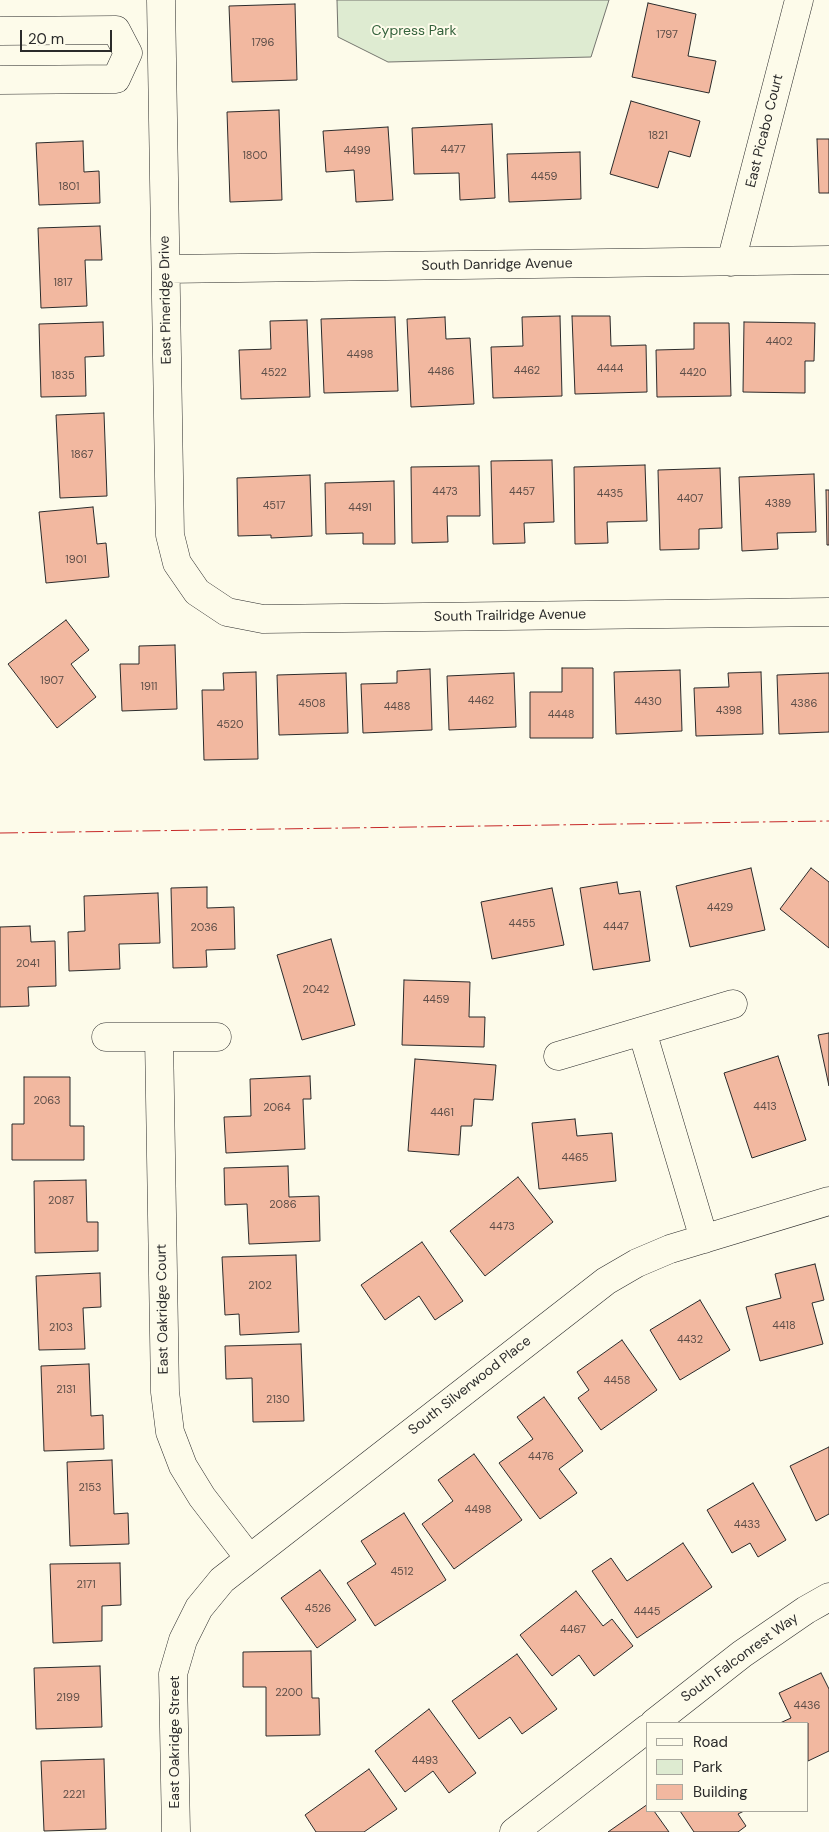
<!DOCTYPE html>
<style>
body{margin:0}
#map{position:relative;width:829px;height:1832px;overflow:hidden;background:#fdfbea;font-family:"DM Sans",sans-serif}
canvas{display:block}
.legend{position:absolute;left:646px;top:1722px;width:162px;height:90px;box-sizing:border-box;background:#fdfbea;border:1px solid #a9a89e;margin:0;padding:6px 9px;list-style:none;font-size:15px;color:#2b2b2b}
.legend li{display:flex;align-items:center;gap:10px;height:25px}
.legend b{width:25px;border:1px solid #a9a89e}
.scale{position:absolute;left:20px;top:30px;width:92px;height:22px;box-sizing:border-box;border:2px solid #2b2b2b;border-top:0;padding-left:6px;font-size:15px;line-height:18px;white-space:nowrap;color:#2b2b2b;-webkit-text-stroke:4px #fdfbea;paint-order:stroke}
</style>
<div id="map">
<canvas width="829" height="1832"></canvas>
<ul class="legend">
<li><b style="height:6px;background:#fdfbea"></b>Road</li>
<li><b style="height:14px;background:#deebd1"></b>Park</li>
<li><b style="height:14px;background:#f2b8a0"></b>Building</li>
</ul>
<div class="scale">20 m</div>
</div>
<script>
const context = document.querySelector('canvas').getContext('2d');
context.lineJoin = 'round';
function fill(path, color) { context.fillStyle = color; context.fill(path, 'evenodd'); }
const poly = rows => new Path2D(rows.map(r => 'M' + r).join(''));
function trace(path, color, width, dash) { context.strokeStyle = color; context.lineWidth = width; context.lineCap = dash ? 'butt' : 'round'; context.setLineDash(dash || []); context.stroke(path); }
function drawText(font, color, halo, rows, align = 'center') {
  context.font = font + ' "DM Sans",sans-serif'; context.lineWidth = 4; context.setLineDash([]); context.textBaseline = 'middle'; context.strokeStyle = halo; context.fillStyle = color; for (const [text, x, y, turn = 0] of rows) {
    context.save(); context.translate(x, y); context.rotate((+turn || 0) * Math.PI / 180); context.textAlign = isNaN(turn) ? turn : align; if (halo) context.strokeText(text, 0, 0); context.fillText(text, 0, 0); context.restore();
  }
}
const green = poly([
 [337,0,609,0,591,57,388,62,338,37,337,0]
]);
const building = poly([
 [648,3,696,14,688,56,716,61,709,93,632,77,648,3],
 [295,4,297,80,232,82,229,6,295,4],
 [631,101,700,121,690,157,669,151,658,188,610,174,631,101],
 [279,110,282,200,230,202,227,112,279,110],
 [492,124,495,198,460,200,459,173,414,174,412,128,492,124],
 [388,127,393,200,356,202,354,170,326,172,323,131,388,127],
 [817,139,829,139,829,193,819,193,817,139],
 [83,141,84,172,99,171,100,203,39,205,36,143,83,141],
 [580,152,581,199,509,202,507,154,580,152],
 [100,226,102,260,85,260,87,306,41,308,38,228,100,226],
 [560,316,562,396,493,398,491,347,523,346,522,317,560,316],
 [572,316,610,316,611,346,646,345,647,392,575,394,572,316],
 [395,317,398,391,324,393,321,319,395,317],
 [445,317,446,339,470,338,474,404,411,407,407,319,445,317],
 [307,320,310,397,241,399,239,350,271,349,270,321,307,320],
 [103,322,104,356,85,357,86,396,41,397,39,324,103,322],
 [744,322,815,323,814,361,805,361,805,393,743,392,744,322],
 [694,323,729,323,731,396,657,397,656,350,694,349,694,323],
 [104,413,107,496,60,498,56,415,104,413],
 [552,460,554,522,524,523,525,543,493,544,491,461,552,460],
 [645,465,647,521,607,522,608,543,575,544,574,467,645,465],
 [479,466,480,516,447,516,448,542,412,543,411,467,479,466],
 [720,468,722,528,699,529,699,549,660,550,658,470,720,468],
 [814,474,816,532,777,533,778,549,742,551,739,477,814,474],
 [310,475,312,536,271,538,271,535,238,536,237,478,310,475],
 [394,481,395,544,363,544,363,533,326,534,325,483,394,481],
 [826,490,829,490,829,545,827,545,826,490],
 [93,507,97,544,106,543,109,577,46,583,39,512,93,507],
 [66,620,89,650,71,664,96,697,57,728,8,664,66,620],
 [175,645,177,709,122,711,120,664,139,664,139,646,175,645],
 [562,668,593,668,593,738,530,738,530,692,562,692,562,668],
 [430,669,432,730,363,733,361,684,397,683,397,671,430,669],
 [680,670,682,731,616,734,614,672,680,670],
 [256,672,258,759,204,760,202,690,224,690,223,673,256,672],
 [761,672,763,734,696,736,694,688,729,687,728,673,761,672],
 [346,673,348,733,279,735,277,675,346,673],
 [514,673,516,727,449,730,447,676,514,673],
 [829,673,829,732,779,734,777,675,829,673],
 [751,868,765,930,690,947,676,886,751,868],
 [811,868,829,882,829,948,780,909,811,868],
 [617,882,619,894,640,891,650,961,593,970,580,888,617,882],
 [207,887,207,908,234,907,235,949,206,950,207,967,173,968,171,888,207,887],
 [552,888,564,945,492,959,481,902,552,888],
 [158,893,160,943,119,944,120,969,69,971,68,932,85,931,84,896,158,893],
 [30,926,31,942,55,941,56,986,28,987,29,1006,0,1007,0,927,30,926],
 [331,939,355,1025,302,1040,277,955,331,939],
 [404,980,470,982,469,1017,485,1017,484,1047,402,1045,404,980],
 [829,1033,829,1086,818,1035,829,1033],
 [778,1056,806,1140,752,1158,724,1073,778,1056],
 [415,1059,496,1065,493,1100,474,1099,472,1126,461,1126,459,1155,408,1151,415,1059],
 [310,1076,311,1099,303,1099,305,1149,226,1153,224,1117,251,1116,250,1079,310,1076],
 [24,1077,70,1077,70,1126,84,1126,84,1160,12,1160,12,1124,24,1124,24,1077],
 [575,1119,577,1136,612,1133,616,1181,539,1189,532,1123,575,1119],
 [288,1166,289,1197,319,1196,320,1241,249,1244,247,1204,225,1205,224,1168,288,1166],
 [518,1177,553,1222,485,1276,450,1231,518,1177],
 [86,1180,87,1222,98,1222,98,1251,35,1253,34,1181,86,1180],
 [422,1242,463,1301,435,1320,419,1296,385,1320,361,1285,422,1242],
 [296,1255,299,1332,240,1335,239,1314,225,1315,222,1257,296,1255],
 [815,1264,824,1300,812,1303,823,1344,760,1361,746,1307,781,1298,775,1274,815,1264],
 [100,1273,101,1307,83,1308,85,1349,39,1350,36,1276,100,1273],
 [700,1300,730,1350,680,1380,650,1330,700,1300],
 [622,1340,657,1390,601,1430,578,1398,589,1390,577,1372,622,1340],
 [301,1344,304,1421,253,1422,252,1378,226,1379,225,1346,301,1344],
 [89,1364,91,1416,103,1415,104,1449,44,1451,41,1366,89,1364],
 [544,1397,583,1451,559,1469,577,1493,540,1519,499,1463,533,1439,517,1417,544,1397],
 [829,1447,829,1514,816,1521,790,1466,829,1447],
 [474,1454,522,1520,454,1569,422,1524,453,1501,438,1480,474,1454],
 [112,1460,114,1514,128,1513,129,1544,70,1546,67,1462,112,1460],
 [753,1483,786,1540,758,1557,750,1543,732,1553,707,1510,753,1483],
 [404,1513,446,1580,375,1626,347,1583,376,1564,361,1541,404,1513],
 [683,1543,712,1587,637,1638,592,1571,611,1558,627,1581,683,1543],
 [120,1563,121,1605,102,1606,102,1641,53,1643,50,1564,120,1563],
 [320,1570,356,1620,317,1648,281,1598,320,1570],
 [576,1591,603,1626,612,1619,633,1646,594,1676,579,1655,552,1676,520,1635,576,1591],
 [311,1651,312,1698,319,1698,320,1735,266,1736,266,1687,243,1687,243,1652,311,1651],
 [517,1654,557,1709,522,1734,510,1717,479,1739,452,1701,517,1654],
 [100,1666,102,1727,36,1729,34,1668,100,1666],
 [821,1673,829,1689,829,1751,808,1761,808,1723,780,1723,791,1718,779,1693,821,1673],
 [429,1709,476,1773,449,1793,433,1771,405,1792,375,1751,429,1709],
 [104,1759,106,1829,44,1831,41,1761,104,1759],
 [369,1769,397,1809,364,1832,316,1832,305,1815,369,1769],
 [648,1804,648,1811,654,1811,669,1832,608,1832,648,1804],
 [680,1811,744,1811,738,1814,746,1826,738,1832,694,1832,680,1811]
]);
const minor = poly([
 [161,0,170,535,177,563,197,592,227,612,263,619,829,612],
 [0,31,116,30,128,53,116,79,0,80],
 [731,262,799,0],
 [166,269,829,260],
 [642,1031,704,1239],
 [106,1037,217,1037],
 [159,1037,165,1392,170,1432,183,1466,202,1497,249,1558],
 [558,1056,733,1004],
 [654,1723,742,1654,806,1610,829,1597],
 [176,1832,173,1674,183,1640,199,1608,222,1580,606,1281,637,1263,670,1249,829,1201],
 [514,1832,648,1728]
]);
const power = poly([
 [0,833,829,821]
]);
const numberNames = [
 ["1797",667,35],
 ["1796",263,43],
 ["1821",658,136],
 ["4477",453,150],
 ["4499",357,151],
 ["1800",255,156],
 ["4459",544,177],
 ["1801",69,187],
 ["1817",63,283],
 ["4402",779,342],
 ["4498",360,355],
 ["4444",610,369],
 ["4462",527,371],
 ["4486",441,372],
 ["4522",274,373],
 ["4420",693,373],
 ["1835",63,376],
 ["1867",82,455],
 ["4473",445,492],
 ["4457",522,492],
 ["4435",610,494],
 ["4407",690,499],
 ["4389",778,504],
 ["4517",274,506],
 ["4491",360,508],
 ["1901",76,560],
 ["1907",52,681],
 ["1911",149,687],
 ["4462",481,701],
 ["4430",648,702],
 ["4508",312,704],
 ["4386",804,704],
 ["4488",397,707],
 ["4398",729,711],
 ["4448",561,715],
 ["4520",230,725],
 ["4429",720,908],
 ["4455",522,924],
 ["4447",616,927],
 ["2036",204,928],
 ["2041",28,964],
 ["2042",316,990],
 ["4459",436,1000],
 ["2063",47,1101],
 ["4413",765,1107],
 ["2064",277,1108],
 ["4461",442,1113],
 ["4465",575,1158],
 ["2087",61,1201],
 ["2086",283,1205],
 ["4473",502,1227],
 ["2102",260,1286],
 ["4418",784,1326],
 ["2103",61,1328],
 ["4432",690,1340],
 ["4458",617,1381],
 ["2131",66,1390],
 ["2130",278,1400],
 ["4476",541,1457],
 ["2153",90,1488],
 ["4498",478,1510],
 ["4433",747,1525],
 ["4512",402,1572],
 ["2171",86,1585],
 ["4526",318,1609],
 ["4445",647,1612],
 ["4467",573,1630],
 ["2200",289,1693],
 ["2199",68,1698],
 ["4436",807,1706],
 ["4493",425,1761],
 ["2221",74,1795]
];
const parkNames = [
 ["Cypress Park",414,31]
];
const streetNames = [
 ["East Picabo Court",765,131,-76],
 ["South Danridge Avenue",497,265,-1],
 ["East Pineridge Drive",166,300,-91],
 ["South Trailridge Avenue",510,616,-1],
 ["East Oakridge Court",163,1309,-91],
 ["South Silverwood Place",470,1386,-38],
 ["South Falconrest Way",740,1658,-36],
 ["East Oakridge Street",175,1742,-90]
];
fill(green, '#deebd1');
trace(green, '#74746e', 1);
fill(building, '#f2b8a0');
trace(building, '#2b2b2b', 1);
trace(minor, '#2b2b2b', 29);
trace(minor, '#fdfbea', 28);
trace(power, '#c62828', 1, [18, 4, 2.5, 4]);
drawText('11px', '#5d4e48', null, numberNames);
drawText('14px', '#34623c', '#fdfbea', parkNames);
drawText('14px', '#2b2b2b', '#fdfbea', streetNames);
</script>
